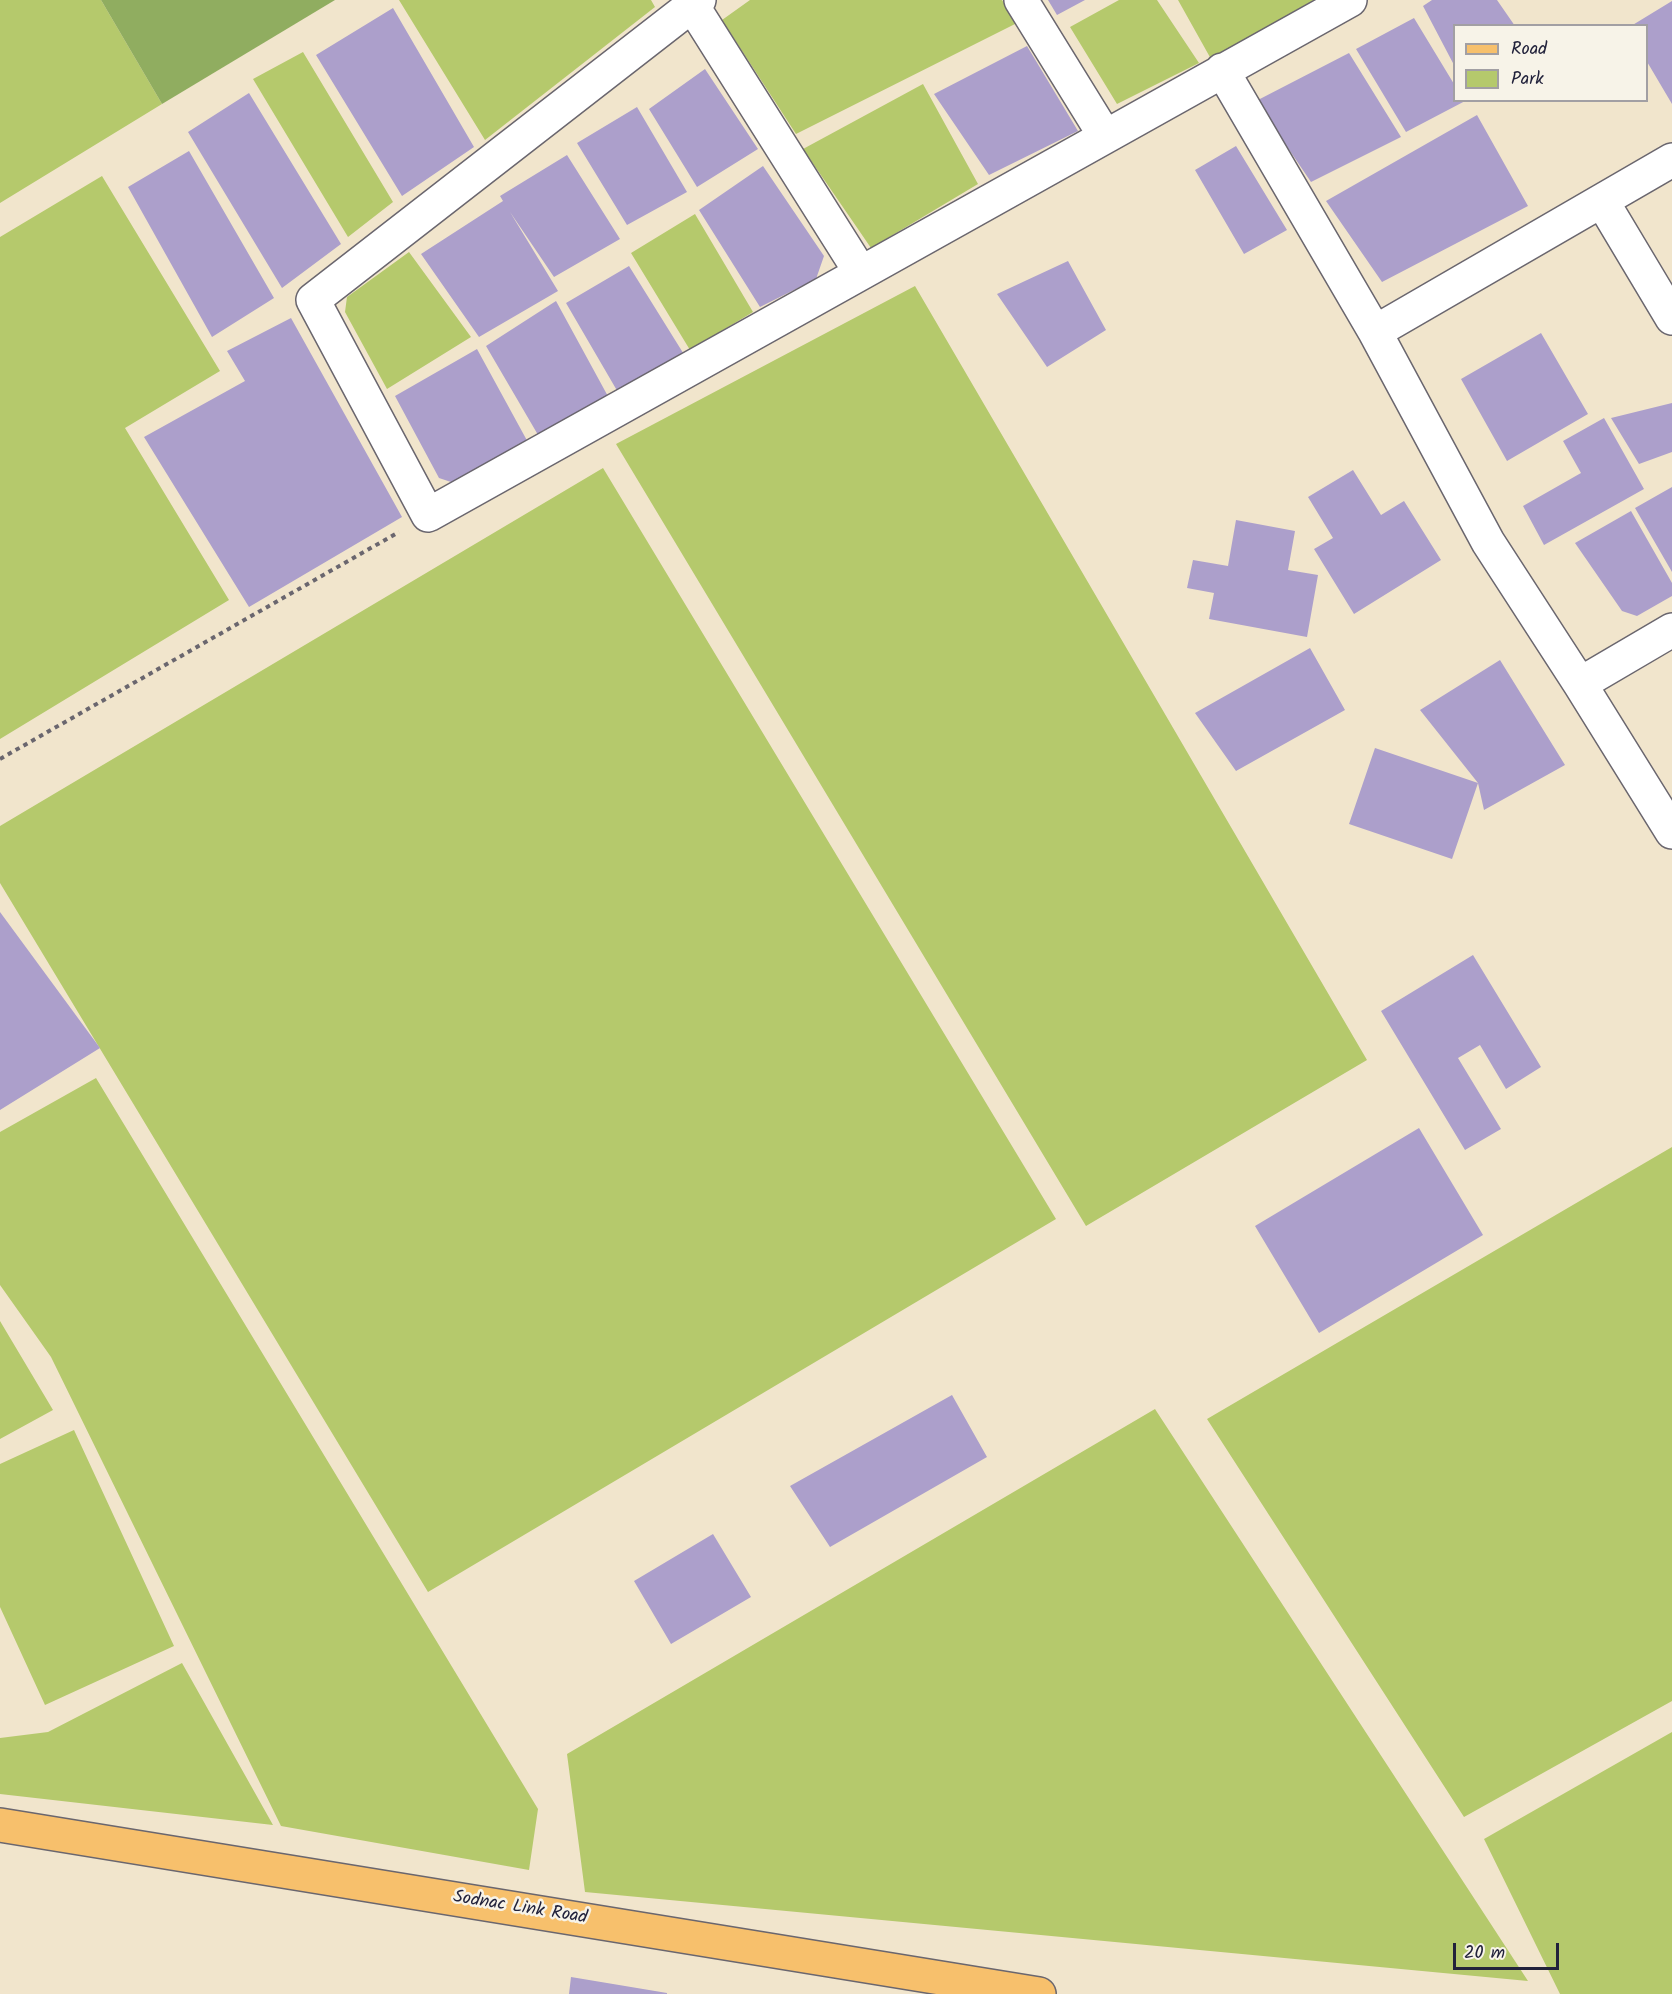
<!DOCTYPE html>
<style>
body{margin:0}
#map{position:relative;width:1672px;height:1994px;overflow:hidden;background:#f1e5cc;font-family:Kalam,sans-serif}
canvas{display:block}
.legend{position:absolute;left:1453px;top:24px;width:195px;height:78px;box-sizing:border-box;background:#f7f3e8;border:2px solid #a29fa3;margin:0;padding:8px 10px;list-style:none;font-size:18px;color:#22223b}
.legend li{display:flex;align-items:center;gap:12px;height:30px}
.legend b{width:30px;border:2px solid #a29fa3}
.scale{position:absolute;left:1453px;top:1943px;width:106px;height:27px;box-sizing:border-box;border:3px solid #22223b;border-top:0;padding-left:8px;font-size:18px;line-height:21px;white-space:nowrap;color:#22223b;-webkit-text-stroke:4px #f7f3e8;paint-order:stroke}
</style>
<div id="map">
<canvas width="1672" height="1994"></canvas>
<ul class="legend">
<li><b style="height:8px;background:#f7c06c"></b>Road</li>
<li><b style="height:16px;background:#b5c96c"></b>Park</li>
</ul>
<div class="scale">20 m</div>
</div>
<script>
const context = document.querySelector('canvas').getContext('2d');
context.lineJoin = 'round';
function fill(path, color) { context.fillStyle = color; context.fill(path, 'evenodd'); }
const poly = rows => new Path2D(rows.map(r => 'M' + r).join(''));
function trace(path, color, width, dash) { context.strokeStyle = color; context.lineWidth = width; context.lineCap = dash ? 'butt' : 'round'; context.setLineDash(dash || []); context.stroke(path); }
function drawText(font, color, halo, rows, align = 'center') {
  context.font = font + ' Kalam,sans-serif'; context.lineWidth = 5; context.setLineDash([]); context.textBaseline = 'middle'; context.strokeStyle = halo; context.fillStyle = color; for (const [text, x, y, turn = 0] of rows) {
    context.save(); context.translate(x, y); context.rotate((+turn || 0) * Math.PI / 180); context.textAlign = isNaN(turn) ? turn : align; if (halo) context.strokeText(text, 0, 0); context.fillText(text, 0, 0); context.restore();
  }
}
const green = poly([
 [0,0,101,0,162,104,0,203],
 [399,0,651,0,655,7,485,140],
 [750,0,1002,0,1017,23,796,134,722,20],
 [1119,0,1157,0,1199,63,1117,104,1070,27],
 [1178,0,1314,0,1211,59],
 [303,52,393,202,348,237,253,79],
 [923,84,978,184,871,248,803,149],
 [102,176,220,371,125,428,229,600,0,739,0,237],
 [695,214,753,312,690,350,631,253],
 [409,252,471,337,387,389,345,312,347,297],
 [915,286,1367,1060,1086,1226,616,444],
 [603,468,1056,1219,428,1592,0,883,0,826],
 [96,1078,538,1809,529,1870,281,1826,51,1357,0,1285,0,1132],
 [1672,1147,1672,1701,1464,1817,1207,1419],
 [0,1321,53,1410,0,1439],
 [1155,1409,1528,1981,585,1892,567,1754],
 [74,1430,174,1646,45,1705,0,1607,0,1464],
 [182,1663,273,1825,0,1794,0,1738,48,1732],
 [1672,1732,1672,1994,1560,1994,1484,1839]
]);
const forest = poly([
 [101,0,335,0,162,104]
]);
const building = poly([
 [1048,0,1085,0,1057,15],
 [1432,0,1497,0,1515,26,1454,26,1454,65,1423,6],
 [1672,1,1672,104,1646,60,1646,26,1631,26],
 [393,8,474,147,402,196,316,55],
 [1414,18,1454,84,1454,100,1467,100,1406,132,1356,49],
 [1027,46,1078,131,989,175,934,94],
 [1349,53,1401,137,1311,182,1256,101],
 [705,69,758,149,697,187,649,109],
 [249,93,341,244,282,288,188,132],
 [637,107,687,192,627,225,577,143],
 [1477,115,1528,206,1382,282,1326,201],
 [1236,146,1287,230,1244,254,1195,170],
 [189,151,274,298,212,337,128,187],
 [567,155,620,239,554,277,510,212,558,291,479,337,421,254,503,201,500,196],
 [763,166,824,256,816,279,760,307,699,210],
 [1068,261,1106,330,1047,367,997,294],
 [629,266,685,356,619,394,566,303],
 [556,301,610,400,541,440,486,346],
 [291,318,402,517,249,607,144,437,245,381,227,351],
 [1541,333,1588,414,1507,461,1461,379],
 [477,349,530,446,457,484,439,478,395,396],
 [1672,403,1672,452,1639,464,1611,418],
 [1604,418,1644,489,1544,545,1523,506,1581,473,1563,441],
 [1353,470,1381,515,1404,501,1441,560,1354,614,1314,549,1333,538,1308,497],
 [1672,487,1672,572,1635,508],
 [1631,511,1672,583,1672,596,1637,616,1622,611,1575,543],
 [1236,520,1295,531,1288,570,1318,575,1307,637,1209,619,1214,593,1187,588,1193,560,1228,566],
 [1310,648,1345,710,1236,771,1195,713],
 [1500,660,1565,765,1484,810,1478,783,1420,710],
 [1375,748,1478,783,1452,859,1349,824],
 [0,912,100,1048,0,1110],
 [1473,955,1541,1067,1506,1089,1480,1045,1458,1058,1501,1129,1465,1150,1381,1011],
 [1419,1128,1483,1235,1319,1333,1255,1226],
 [952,1395,987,1457,830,1547,790,1486],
 [713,1534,751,1597,671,1644,634,1581],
 [571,1977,667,1993,667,1994,569,1994]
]);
const path = poly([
 [0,759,399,532]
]);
const minor = poly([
 [699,0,313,300,428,515,1350,0],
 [1021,0,1105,136],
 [692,5,861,273],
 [1222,70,1375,332,1488,542,1580,684,1672,832],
 [1602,201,1672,318],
 [1375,332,1672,160],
 [1580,684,1672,630]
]);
const major = poly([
 [0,1825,1039,1994]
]);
const streetNames = [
 ["Sodnac Link Road",520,1909,9]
];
fill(green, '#b5c96c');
fill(forest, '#90ad60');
fill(building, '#ac9fcb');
trace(minor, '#6a666e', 36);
trace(major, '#6a666e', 36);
trace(path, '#6a666e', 4, [4.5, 4.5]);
trace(minor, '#fff', 33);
trace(major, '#f7c06c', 33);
drawText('18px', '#22223b', '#f7f3e8', streetNames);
</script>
